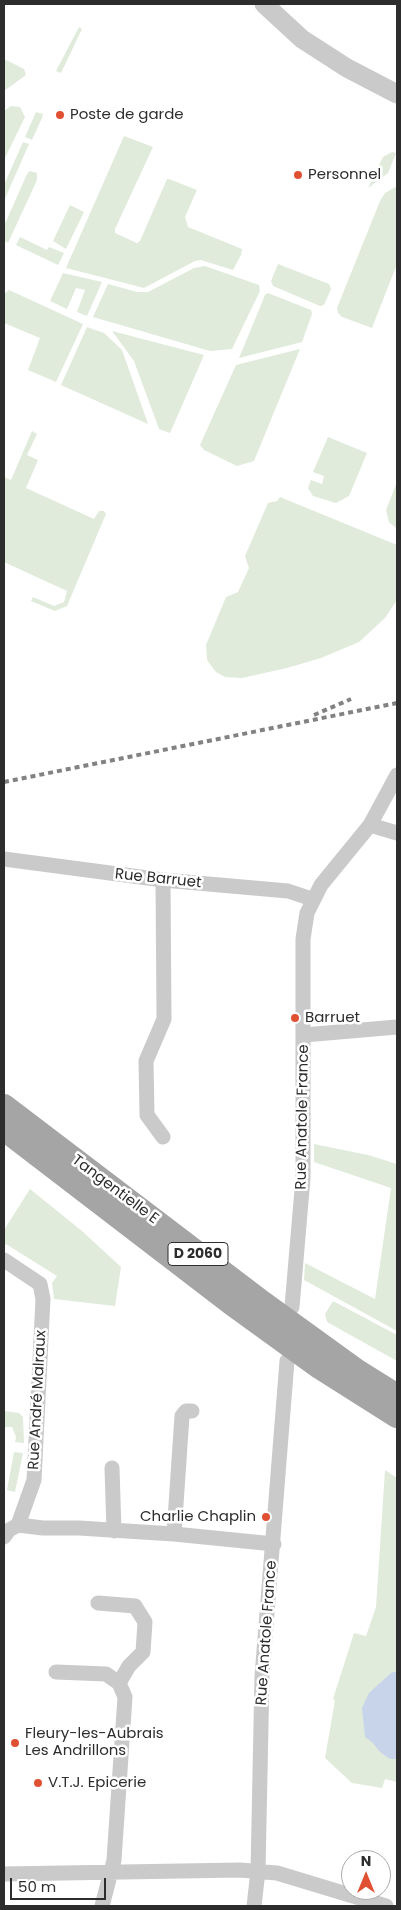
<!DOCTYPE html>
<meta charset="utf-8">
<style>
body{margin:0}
#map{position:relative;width:401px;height:1910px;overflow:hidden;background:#fff;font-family:Poppins,sans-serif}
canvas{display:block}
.frame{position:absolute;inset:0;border:5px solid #2d2d2d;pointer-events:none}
.north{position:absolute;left:341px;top:1850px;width:50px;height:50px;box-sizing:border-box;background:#fff;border:1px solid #ababab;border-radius:50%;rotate:0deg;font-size:14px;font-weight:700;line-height:20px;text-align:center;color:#2d2d2d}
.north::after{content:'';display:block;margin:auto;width:18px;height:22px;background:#e05133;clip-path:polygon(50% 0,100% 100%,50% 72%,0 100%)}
.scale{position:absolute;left:10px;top:1878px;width:96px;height:22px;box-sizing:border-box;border:2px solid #2d2d2d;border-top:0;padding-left:6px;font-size:15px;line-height:18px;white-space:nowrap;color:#2d2d2d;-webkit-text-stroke:4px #fff;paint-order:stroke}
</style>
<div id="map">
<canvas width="401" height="1910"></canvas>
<div class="frame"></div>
<div class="north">N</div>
<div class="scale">50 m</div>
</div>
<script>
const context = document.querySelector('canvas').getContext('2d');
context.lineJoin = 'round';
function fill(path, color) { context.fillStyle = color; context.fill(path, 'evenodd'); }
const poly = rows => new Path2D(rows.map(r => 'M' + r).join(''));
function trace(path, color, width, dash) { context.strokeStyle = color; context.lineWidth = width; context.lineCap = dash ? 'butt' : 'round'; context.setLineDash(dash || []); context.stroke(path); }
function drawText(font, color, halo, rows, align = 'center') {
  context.font = font + ' Poppins,sans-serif'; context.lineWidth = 5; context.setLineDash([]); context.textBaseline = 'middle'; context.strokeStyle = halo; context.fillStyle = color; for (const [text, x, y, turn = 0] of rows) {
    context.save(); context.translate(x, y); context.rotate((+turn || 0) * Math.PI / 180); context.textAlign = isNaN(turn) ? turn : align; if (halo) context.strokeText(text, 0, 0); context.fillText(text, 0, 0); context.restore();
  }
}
const green = poly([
 [79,27,82,29,61,73,56,71],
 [4,59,24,69,26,75,4,91],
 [11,106,20,107,25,117,4,160,4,111],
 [36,112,43,114,42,118,32,140,25,137],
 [124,136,153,147,115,229,115,233,137,243,140,241,167,179,169,179,197,190,185,217,188,227,242,249,241,255,233,270,201,260,195,261,144,288,66,268],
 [23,142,29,144,4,201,4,185],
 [392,152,396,153,388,173,368,188,383,157],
 [30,171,37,173,37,180,8,243,4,241,4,226,27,174],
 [397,186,397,264,372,328,342,317,338,313,337,308,380,201,385,193],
 [70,205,84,212,66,249,53,241],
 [20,237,47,250,49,247,64,253,58,265,16,245],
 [278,264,329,284,331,289,324,305,320,306,273,286,271,281],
 [205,266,259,285,260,291,232,349,210,351,93,317,108,284,137,292,148,292,194,268],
 [63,273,102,282,87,316,77,312,85,290,76,288,67,309,50,301],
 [9,290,83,324,56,382,28,370,40,338,4,323,4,294],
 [268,293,311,310,312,314,302,342,239,358,265,295],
 [87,327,104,333,122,350,148,424,61,385],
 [112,331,204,355,170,433,159,429,134,361],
 [300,349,254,461,237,466,204,450,200,445,236,365],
 [32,431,37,434,27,455,38,460,26,488,94,519,99,511,104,511,106,514,67,606,55,611,31,601,33,597,54,606,64,602,67,591,4,562,4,477,11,480],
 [328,437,367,453,349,496,336,503,313,496,308,488,311,480,322,484,324,476,313,472],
 [397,482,397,529,389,522,386,510],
 [280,497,397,545,397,600,385,618,359,642,321,658,287,668,242,678,225,677,216,672,207,660,206,645,226,597,238,592,249,568,245,556,268,503,277,501],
 [314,1144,368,1155,397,1164,397,1331,304,1280,305,1263,375,1299,391,1188,314,1162],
 [30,1189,82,1231,121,1267,115,1306,54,1299,52,1283,57,1276,6,1244,4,1248,4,1230],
 [333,1301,397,1335,397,1361,327,1322,325,1314],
 [4,1411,19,1413,23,1417,24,1443,15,1442,16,1437,12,1427,4,1427],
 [14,1452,23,1453,15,1492,7,1490],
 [385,1470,397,1478,397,1782,385,1779,382,1788,352,1783,325,1758,335,1700,333,1699,354,1633,366,1636,376,1607]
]);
const water = poly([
 [397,1671,397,1759,390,1759,380,1752,373,1743,365,1737,362,1708,369,1693,391,1673]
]);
const minor = poly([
 [370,825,397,833],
 [4,859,163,880,288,891,312,899],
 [163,880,164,1019,146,1061,147,1115,163,1137],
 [304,1035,397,1027],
 [4,1260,40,1284,43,1299,34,1480,18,1525,9,1530,4,1537],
 [292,1307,303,1178,303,939,307,913,321,885,370,825,397,775],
 [112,1468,114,1531],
 [18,1525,43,1528,79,1528,174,1534,274,1544],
 [174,1534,182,1416,186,1411,192,1411],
 [98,1603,135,1606,145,1622,143,1652,129,1666,119,1683],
 [56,1672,106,1674,119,1683,125,1697,114,1860,102,1906],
 [4,1874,240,1870,277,1873,386,1906],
 [254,1906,258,1871,262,1676,287,1361]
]);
const tertiary = poly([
 [264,4,302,39,347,68,397,94]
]);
const primary = poly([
 [4,1106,263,1303,357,1371,397,1396],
 [4,1129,231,1303,318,1366,397,1416]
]);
const rail = poly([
 [314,715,351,699],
 [4,782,397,703]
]);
const markers = [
 [60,115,5,"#e05133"],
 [298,175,5,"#e05133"],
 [295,1018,5,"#e05133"],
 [266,1517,5,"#e05133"],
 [15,1743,5,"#e05133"],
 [38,1783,5,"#e05133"]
];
const shields = [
 [198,1254,60]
];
const shieldNames = [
 ["D 2060",198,1254]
];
const poiNames = [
 ["Poste de garde",70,115],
 ["Personnel",308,175],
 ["Barruet",305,1018],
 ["Charlie Chaplin",256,1517,"right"],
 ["Fleury-les-Aubrais",25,1734],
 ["Les Andrillons",25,1751],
 ["V.T.J. Epicerie",48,1783]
];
const streetNames = [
 ["Rue Barruet",158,879,6],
 ["Rue Anatole France",303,1117,-89],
 ["Tangentielle E",115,1190,37],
 ["Rue André Malraux",38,1400,-87],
 ["Rue Anatole France",267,1633,-86]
];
fill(green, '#e0ebdb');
fill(water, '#c7d4ea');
trace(minor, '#cacaca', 15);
trace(tertiary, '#cacaca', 19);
trace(primary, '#a5a5a5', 24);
trace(rail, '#828282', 4, [5, 4]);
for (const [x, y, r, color] of markers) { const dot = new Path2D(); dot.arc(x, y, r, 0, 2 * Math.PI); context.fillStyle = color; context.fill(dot); trace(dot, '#fff', 2); }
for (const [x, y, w] of shields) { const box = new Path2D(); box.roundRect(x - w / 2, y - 11.5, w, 23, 4); context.fillStyle = '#fff'; context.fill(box); trace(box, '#2d2d2d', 1); }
drawText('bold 14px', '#2d2d2d', null, shieldNames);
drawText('15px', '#2d2d2d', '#fff', poiNames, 'left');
drawText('15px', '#2d2d2d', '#fff', streetNames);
</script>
